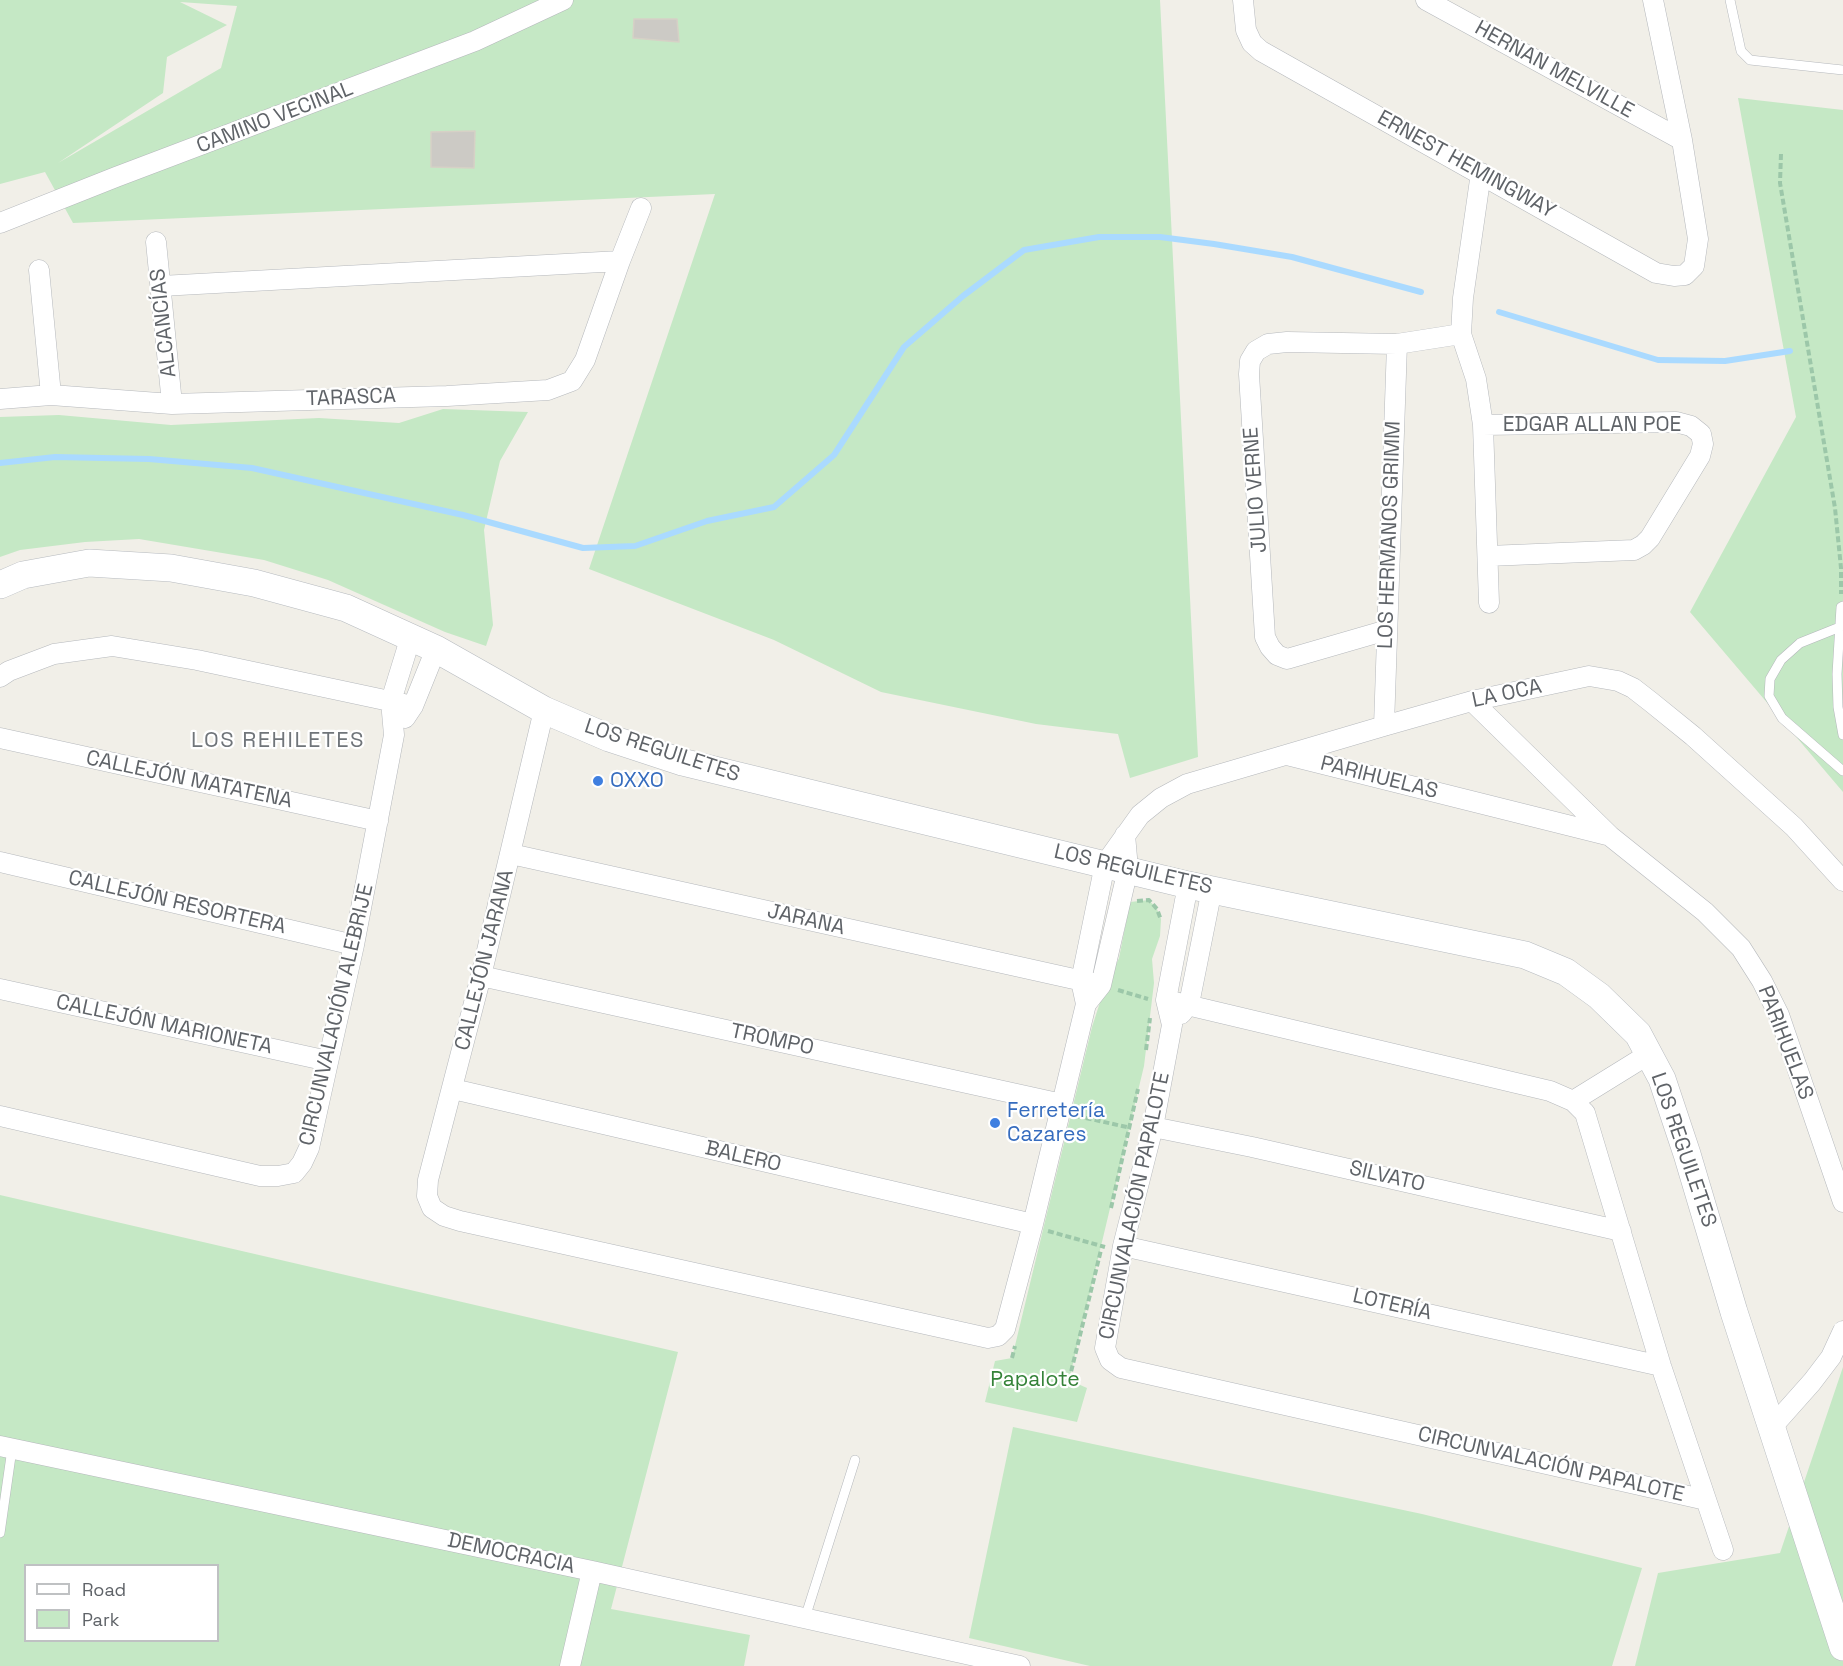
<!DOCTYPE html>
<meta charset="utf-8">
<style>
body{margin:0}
#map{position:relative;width:1843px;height:1666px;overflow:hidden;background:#f1efe8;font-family:"Space Grotesk",sans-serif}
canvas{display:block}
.legend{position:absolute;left:24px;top:1564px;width:195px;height:78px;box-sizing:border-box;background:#fff;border:2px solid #bfc1c3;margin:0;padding:8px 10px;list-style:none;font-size:18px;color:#5f6368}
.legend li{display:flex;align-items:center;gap:12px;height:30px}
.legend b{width:30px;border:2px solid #bfc1c3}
</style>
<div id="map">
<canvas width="1843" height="1666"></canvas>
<ul class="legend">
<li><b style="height:8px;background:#fff"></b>Road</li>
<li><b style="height:16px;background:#c5e8c5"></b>Park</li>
</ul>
</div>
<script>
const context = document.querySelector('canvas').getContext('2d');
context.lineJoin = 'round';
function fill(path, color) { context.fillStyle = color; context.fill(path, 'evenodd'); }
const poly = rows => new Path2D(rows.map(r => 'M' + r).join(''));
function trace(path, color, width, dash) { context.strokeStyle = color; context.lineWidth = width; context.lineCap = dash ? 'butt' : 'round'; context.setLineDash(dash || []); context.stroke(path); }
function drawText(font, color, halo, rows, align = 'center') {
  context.font = font + ' "Space Grotesk",sans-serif'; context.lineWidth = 4.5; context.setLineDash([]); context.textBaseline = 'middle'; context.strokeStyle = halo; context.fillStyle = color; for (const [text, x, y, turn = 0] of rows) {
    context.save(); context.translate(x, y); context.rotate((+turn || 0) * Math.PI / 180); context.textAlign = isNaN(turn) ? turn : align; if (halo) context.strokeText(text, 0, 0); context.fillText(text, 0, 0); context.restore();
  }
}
const green = poly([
 [0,0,1160,0,1198,757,1130,778,1118,734,1036,724,881,692,774,640,589,569,715,194,73,223,45,172,0,184],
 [180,2,237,6,221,68,58,163,163,93,167,57,227,25],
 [1738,98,1843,110,1843,792,1690,612,1796,417],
 [443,409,528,412,500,461,484,530,493,625,486,646,445,632,328,580,264,560,139,539,85,542,20,550,0,557,0,417,59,415,171,425,319,418,399,423],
 [1149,900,1157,909,1161,919,1160,936,1152,959,1154,983,1144,1066,1069,1380,1087,1388,1077,1422,985,1402,995,1361,1012,1358,1092,1027,1103,993,1119,958,1130,902],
 [0,1195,678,1352,611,1609,750,1635,744,1666,0,1666],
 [26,1566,218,1566,218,1640,26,1640],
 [1843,1367,1843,1666,1635,1666,1658,1573,1780,1553],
 [1013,1427,1422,1514,1642,1568,1612,1666,1090,1666,969,1638]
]);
const stream = poly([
 [1499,312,1658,360,1725,361,1790,351],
 [0,463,55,457,149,459,252,468,463,515,583,548,635,546,707,521,774,507,834,455,904,347,963,296,1024,250,1099,237,1160,237,1214,244,1292,257,1421,292]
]);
const building = poly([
 [634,19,677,19,679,42,633,38,634,19],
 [475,131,474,168,431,167,431,132,475,131]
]);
const path = poly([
 [1781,154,1780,183,1835,508,1841,568,1841,594],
 [1137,901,1149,900,1157,909,1161,920],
 [1118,990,1148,999],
 [1146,1050,1150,1018],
 [1077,1116,1131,1128],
 [1111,1208,1138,1089],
 [1048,1231,1105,1247],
 [1012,1358,1015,1346],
 [1069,1380,1101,1250]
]);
const lane = poly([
 [1730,0,1741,51,1750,60,1843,70],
 [1843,606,1841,607,1837,674,1838,707,1843,735],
 [1840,627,1800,643,1781,660,1770,679,1769,696,1782,718,1843,771],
 [0,1533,12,1449],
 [805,1618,855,1460]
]);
const street = poly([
 [1243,0,1246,30,1252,43,1261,51,1656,273,1674,276,1685,275,1694,266,1698,239,1682,140,1653,0],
 [1426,0,1682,140],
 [0,223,116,177,475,41,563,0],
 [156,242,172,404],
 [39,270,51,395],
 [161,286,620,261],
 [1461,334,1476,379,1483,425,1489,603],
 [0,399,51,395,172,404,447,396,548,390,572,381,585,360,620,261,641,208],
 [1483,425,1676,422,1691,426,1701,434,1703,444,1700,456,1650,538,1643,545,1634,550,1488,556],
 [1387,630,1287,659,1277,655,1270,647,1265,637,1249,374,1250,361,1256,351,1268,344,1287,342,1397,344,1461,334,1463,298,1481,173],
 [0,677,9,671,54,654,112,646,197,660,413,706],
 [1472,701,1610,836,1705,912,1741,948,1762,981,1779,1015,1843,1202],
 [544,710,481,976,428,1180,427,1196,432,1208,444,1216,460,1221,988,1338,998,1336,1005,1329,1033,1224,1086,1004,1101,985,1128,869,1125,835],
 [405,718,413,706,436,649],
 [1384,726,1397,344],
 [0,738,378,821],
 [1287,755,1607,835],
 [511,854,1092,983],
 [0,862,354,945],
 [1188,885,1166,1000,1172,1025,1153,1127,1123,1246,1105,1348,1110,1360,1121,1368,1706,1500],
 [481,976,1062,1104],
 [0,989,328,1061],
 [1166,1000,1550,1091,1573,1101,1585,1113,1661,1366,1723,1550],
 [1086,1004,1081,981,1105,864,1140,815,1161,798,1187,784,1384,726,1472,701,1589,676,1618,681,1633,688,1651,702,1693,736,1794,827,1843,881],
 [1181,1014,1189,1004,1212,889],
 [453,1089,1033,1224],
 [1573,1101,1649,1054],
 [0,1116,260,1176,278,1176,294,1173,302,1163,309,1148,354,945,394,735,391,701,411,636],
 [1153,1127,1252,1147,1621,1231],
 [1123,1246,1661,1366],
 [1772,1427,1812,1382,1831,1357,1843,1331],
 [0,1446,592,1571,1020,1666],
 [570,1666,592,1571]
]);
const secondary = poly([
 [0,585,23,575,89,563,171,568,254,583,346,608,436,649,544,710,609,738,682,762,1188,885,1525,955,1566,972,1599,996,1638,1034,1662,1079,1687,1154,1734,1312,1843,1647]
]);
const markers = [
 [598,781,6,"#3f7fe0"],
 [995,1123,6,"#3f7fe0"]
];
const streetNames = [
 ["HERNAN MELVILLE",1554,70,29],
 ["CAMINO VECINAL",275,118,-21],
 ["ERNEST HEMINGWAY",1466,165,29],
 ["ALCANCÍAS",164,323,-96],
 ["TARASCA",351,398,-2],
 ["EDGAR ALLAN POE",1592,425],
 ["JULIO VERNE",1256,490,-94],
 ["LOS HERMANOS GRIMM",1390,535,-88],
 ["LA OCA",1507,694,-12],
 ["LOS REGUILETES",662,751,18],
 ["PARIHUELAS",1379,778,14],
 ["CALLEJÓN MATATENA",189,780,12],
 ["LOS REGUILETES",1133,870,13],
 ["CALLEJÓN RESORTERA",177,903,13],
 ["JARANA",806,920,13],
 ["CALLEJÓN JARANA",485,960,-76],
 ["CIRCUNVALACIÓN ALEBRIJE",337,1015,-77],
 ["CALLEJÓN MARIONETA",164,1025,12],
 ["TROMPO",772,1040,12],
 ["PARIHUELAS",1785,1043,69],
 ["LOS REGUILETES",1683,1150,71],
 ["BALERO",743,1157,13],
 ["SILVATO",1387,1177,13],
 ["CIRCUNVALACIÓN PAPALOTE",1135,1206,-78],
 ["LOTERÍA",1392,1305,13],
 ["CIRCUNVALACIÓN PAPALOTE",1551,1465,13],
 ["DEMOCRACIA",511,1554,12]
];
const shopNames = [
 ["OXXO",610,781],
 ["Ferretería",1007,1111],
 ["Cazares",1007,1135]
];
const parkNames = [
 ["Papalote",1035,1380]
];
const neighbourhoodNames = [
 ["LOS REHILETES",278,741]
];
fill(green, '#c5e8c5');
trace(stream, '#aadaff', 6);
fill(building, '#cccac5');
trace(building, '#d6d1c6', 1.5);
trace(lane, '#b5b8bc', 10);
trace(street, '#b5b8bc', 21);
trace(secondary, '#b6babf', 28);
trace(path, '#9cc7a9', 4, [6, 3]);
trace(lane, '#fff', 9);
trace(street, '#fff', 20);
trace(secondary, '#fff', 27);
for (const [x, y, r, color] of markers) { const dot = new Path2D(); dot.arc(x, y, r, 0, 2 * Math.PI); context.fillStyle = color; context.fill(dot); trace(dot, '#fff', 2); }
drawText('21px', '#5f6368', '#fff', streetNames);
drawText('21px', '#366cbe', '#fff', shopNames, 'left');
drawText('21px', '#348238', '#fff', parkNames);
context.letterSpacing = '1.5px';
drawText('22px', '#70757a', '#fff', neighbourhoodNames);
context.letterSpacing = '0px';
</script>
